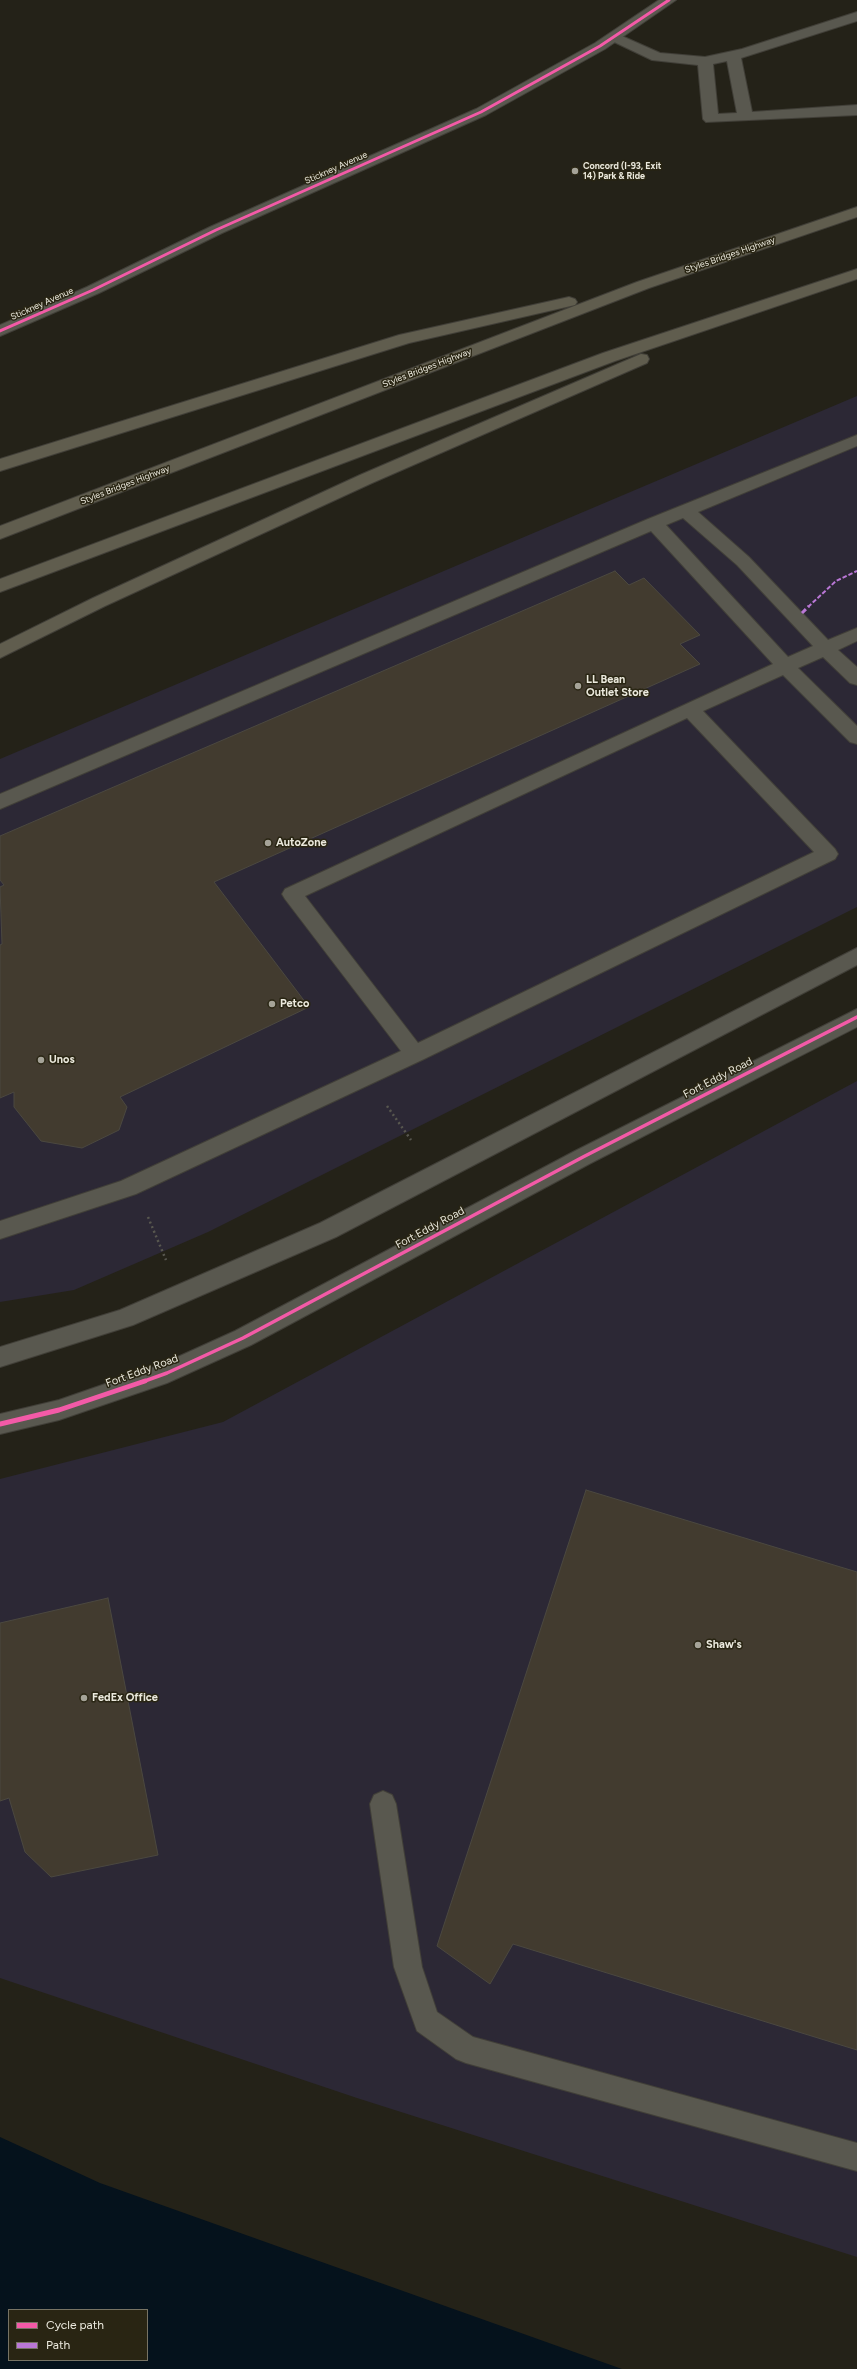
<!DOCTYPE html>
<style>
body{margin:0}
#map{position:relative;width:857px;height:2369px;overflow:hidden;background:#242218;font-family:Figtree,sans-serif}
canvas{display:block}
.legend{position:absolute;left:8px;top:2309px;width:140px;height:52px;box-sizing:border-box;background:#292513;border:1px solid #777364;margin:0;padding:5px 7px;list-style:none;font-size:12px;color:#ebe9dd}
.legend li{display:flex;align-items:center;gap:8px;height:20px}
.legend b{width:20px;border:1px solid #777364}
</style>
<div id="map">
<canvas width="857" height="2369"></canvas>
<ul class="legend">
<li><b style="height:5px;background:#f35aa7"></b>Cycle path</li>
<li><b style="height:5px;background:#ba77d6"></b>Path</li>
</ul>
</div>
<script>
const context = document.querySelector('canvas').getContext('2d');
context.lineJoin = 'round';
function fill(path, color) { context.fillStyle = color; context.fill(path, 'evenodd'); }
const poly = rows => new Path2D(rows.map(r => 'M' + r).join(''));
function trace(path, color, width, dash) { context.strokeStyle = color; context.lineWidth = width; context.lineCap = dash ? 'butt' : 'round'; context.setLineDash(dash || []); context.stroke(path); }
function drawText(font, color, halo, rows, align = 'center') {
  context.font = font + ' Figtree,sans-serif'; context.lineWidth = 3; context.setLineDash([]); context.textBaseline = 'middle'; context.strokeStyle = halo; context.fillStyle = color; for (const [text, x, y, turn = 0] of rows) {
    context.save(); context.translate(x, y); context.rotate((+turn || 0) * Math.PI / 180); context.textAlign = isNaN(turn) ? turn : align; if (halo) context.strokeText(text, 0, 0); context.fillText(text, 0, 0); context.restore();
  }
}
const commercial = poly([
 [857,396,857,907,208,1232,74,1290,0,1302,0,759],
 [857,1081,857,2257,357,2098,0,1978,0,1479,223,1422]
]);
const water = poly([
 [0,2137,100,2183,622,2369,0,2369],
 [9,2310,147,2310,147,2360,9,2360]
]);
const building = poly([
 [615,571,629,585,644,578,700,635,680,644,700,664,214,882,309,1007,120,1097,127,1107,119,1130,82,1148,41,1141,14,1107,14,1092,0,1098,0,945,2,944,0,887,4,885,0,880,0,836,615,571],
 [586,1490,857,1572,857,2050,513,1944,490,1984,437,1946,586,1490],
 [108,1598,158,1855,51,1877,25,1852,9,1798,0,1801,0,1623,108,1598]
]);
const path = poly([
 [387,1106,411,1140],
 [148,1217,166,1260]
]);
const service = poly([
 [857,12,857,21,741,58,752,112,857,105,857,115,706,122,703,119,698,65,652,60,610,40,608,37,615,33,660,53,705,57,742,49,857,12],
 [727,61,737,113,718,114,713,64,727,61],
 [857,435,857,446,698,512,749,557,828,640,857,628,857,641,838,650,857,667,857,685,850,683,823,657,798,668,857,726,857,744,850,742,783,675,703,711,835,849,838,854,835,859,422,1060,136,1194,0,1239,0,1221,121,1181,401,1051,285,899,282,894,285,889,773,664,651,531,0,809,0,794,648,519,857,435],
 [683,518,737,565,813,646,788,657,666,525,683,518],
 [687,718,814,852,418,1043,305,896,687,718],
 [383,1791,392,1795,396,1804,422,1967,437,2012,473,2037,857,2143,857,2171,466,2063,456,2059,417,2031,394,1967,370,1804,374,1795,383,1791]
]);
const tertiary = poly([
 [659,0,676,0,605,49,486,115,222,233,99,293,0,336,0,325,87,287,210,227,476,109,595,43,659,0],
 [857,948,857,965,336,1237,133,1325,0,1367,0,1347,120,1310,320,1223,857,948],
 [857,1009,857,1027,591,1163,251,1345,167,1383,59,1420,0,1434,0,1414,59,1400,160,1365,235,1331,575,1151,857,1009]
]);
const motorway = poly([
 [857,207,857,217,649,288,0,539,0,526,637,282,857,207],
 [857,269,857,279,615,361,0,592,0,579,603,353,857,269],
 [569,297,575,299,577,302,575,305,409,343,0,471,0,459,399,335,569,297],
 [641,354,647,355,649,359,647,363,372,483,105,606,0,658,0,644,93,598,360,475,641,354]
]);
const quietFar1 = poly([
 [808,607,836,581,857,571]
]);
const quiet = poly([
 [802,613,809,606]
]);
const cyclewayFar2 = poly([
 [0,331,93,290,216,230,481,112,600,46,669,0]
]);
const cyclewayFar1 = poly([
 [142,1382,167,1373,243,1338,583,1157,857,1017]
]);
const cycleway = poly([
 [0,1424,59,1410,145,1381]
]);
const markers = [
 [575,171,4,"#a5a398"],
 [578,686,4,"#a5a398"],
 [268,843,4,"#a5a398"],
 [272,1004,4,"#a5a398"],
 [41,1060,4,"#a5a398"],
 [698,1645,4,"#a5a398"],
 [84,1698,4,"#a5a398"]
];
const farPoinames = [
 ["Concord (I-93, Exit",583,166],
 ["14) Park & Ride",583,176]
];
const farStreetnames = [
 ["Stickney Avenue",336,168,-24],
 ["Styles Bridges Highway",730,255,-19],
 ["Stickney Avenue",42,304,-24],
 ["Styles Bridges Highway",427,368,-21],
 ["Styles Bridges Highway",125,485,-21]
];
const poiNames = [
 ["LL Bean",586,680],
 ["Outlet Store",586,693],
 ["AutoZone",276,843],
 ["Petco",280,1004],
 ["Unos",49,1060],
 ["Shaw's",706,1645],
 ["FedEx Office",92,1698]
];
const streetNames = [
 ["Fort Eddy Road",718,1078,-27],
 ["Fort Eddy Road",430,1228,-28],
 ["Fort Eddy Road",142,1371,-20]
];
fill(commercial, '#2c2835');
fill(water, '#05121c');
fill(building, '#423b2f');
trace(building, '#4b4840', 1);
trace(service, '#413f38', 2);
trace(tertiary, '#413f38', 2);
trace(motorway, '#413f38', 2);
trace(path, '#58574f', 2.5, [2, 3]);
fill(service, '#59584f');
fill(tertiary, '#59584f');
fill(motorway, '#605d4e');
trace(quietFar1, '#ba77d6', 2, [4.5, 2]);
trace(quiet, '#ba77d6', 3, [5.5, 3]);
trace(cyclewayFar2, '#f35aa7', 3);
trace(cyclewayFar1, '#f35aa7', 3.5);
trace(cycleway, '#f35aa7', 5);
for (const [x, y, r, color] of markers) { const dot = new Path2D(); dot.arc(x, y, r, 0, 2 * Math.PI); context.fillStyle = color; context.fill(dot); trace(dot, '#292513', 1.5); }
drawText('bold 9px', '#ebe9dd', '#292513', farPoinames, 'left');
drawText('9px', '#ebe9dd', '#292513', farStreetnames);
drawText('bold 11px', '#ebe9dd', '#292513', poiNames, 'left');
drawText('11px', '#ebe9dd', '#292513', streetNames);
</script>
